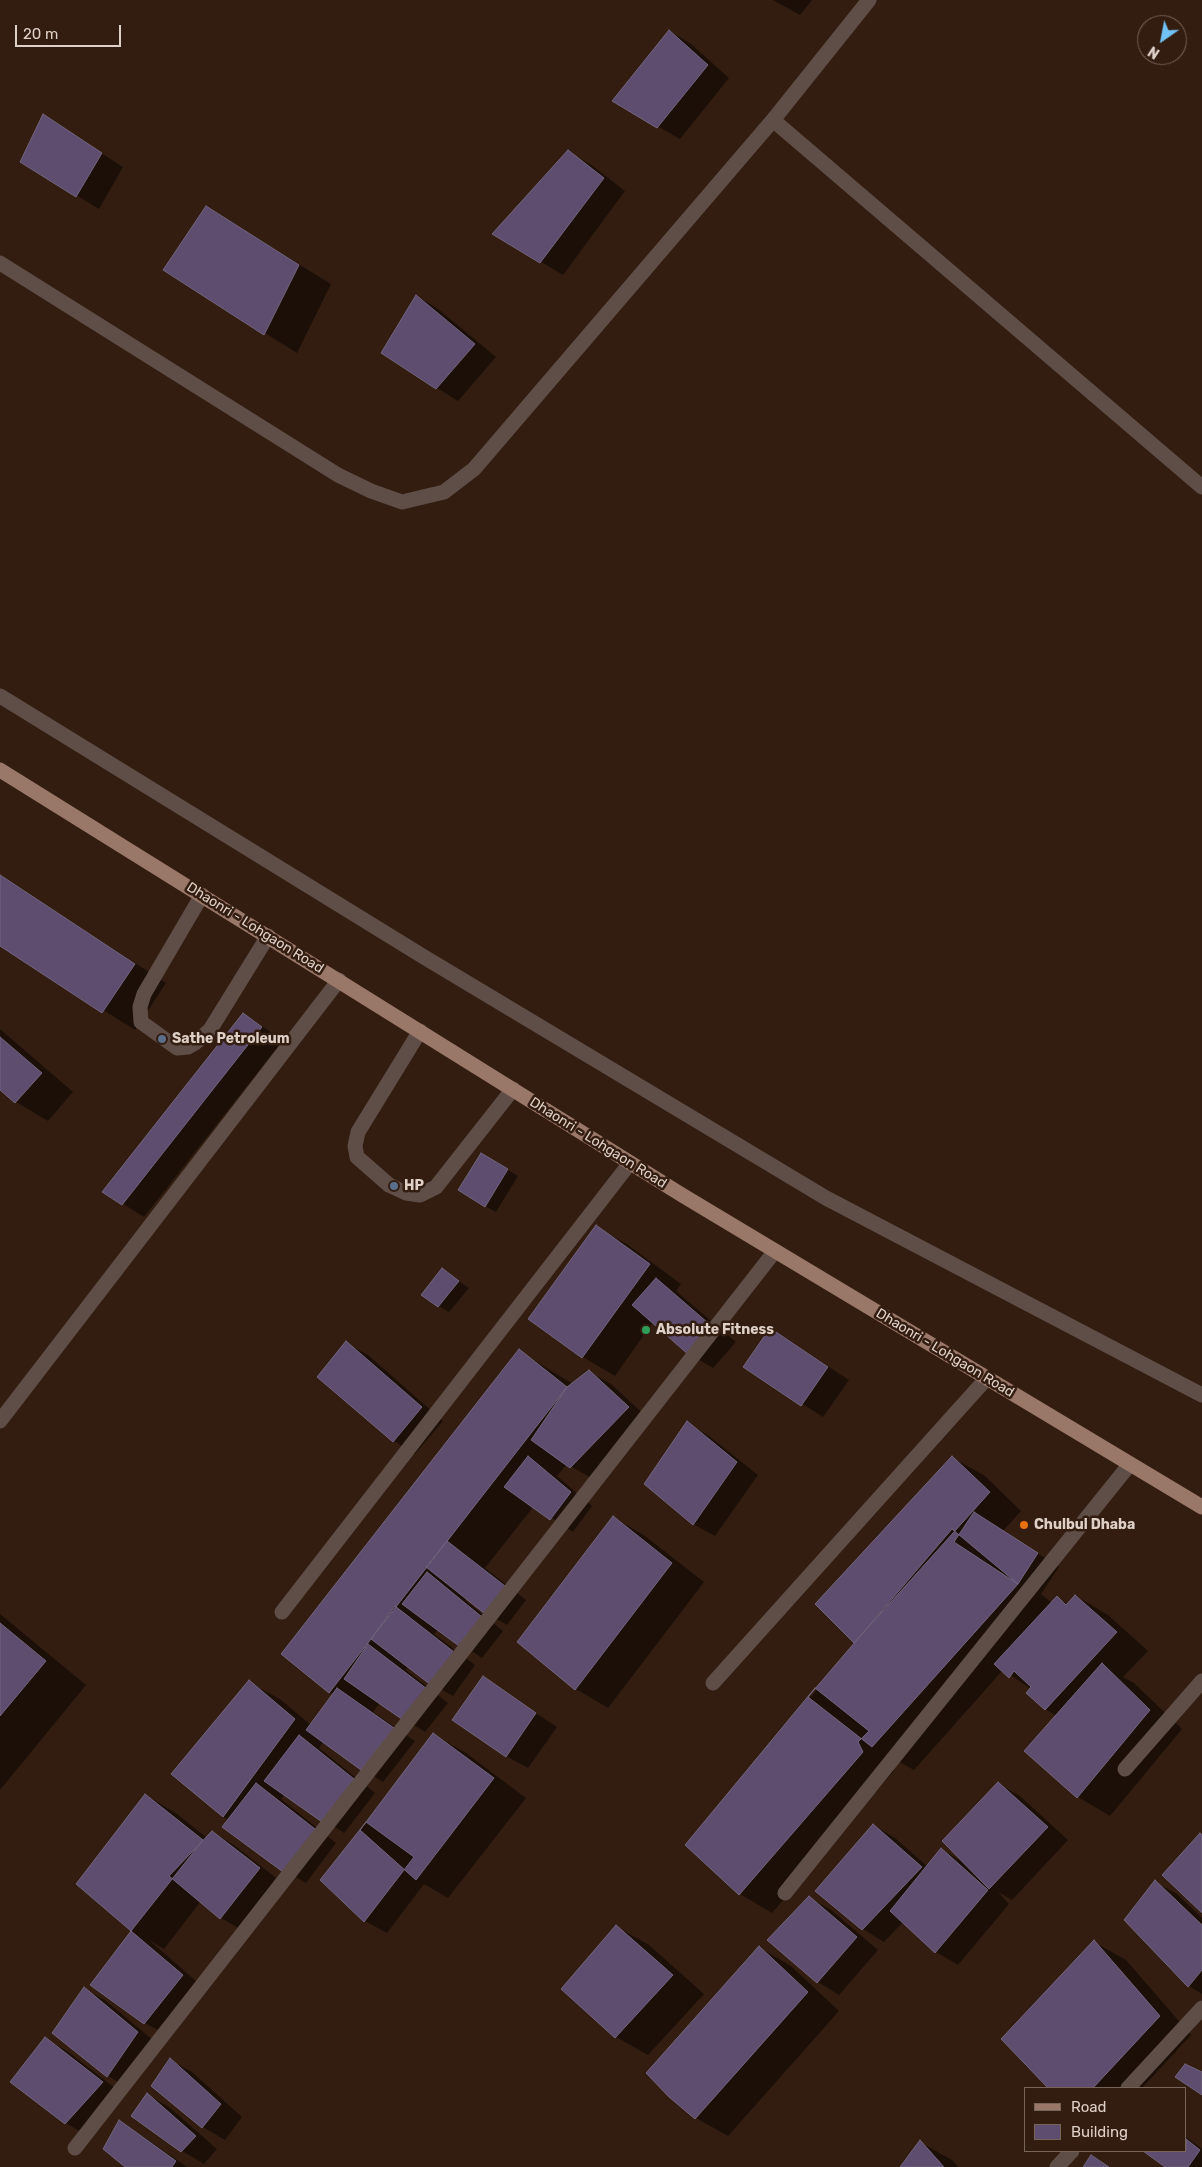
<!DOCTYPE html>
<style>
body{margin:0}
#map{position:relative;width:1202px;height:2167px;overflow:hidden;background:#331d10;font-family:Rubik,sans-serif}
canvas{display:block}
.legend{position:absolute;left:1024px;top:2087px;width:162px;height:65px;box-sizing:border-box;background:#331d10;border:1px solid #786559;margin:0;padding:6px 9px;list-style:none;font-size:15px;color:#dfd0c7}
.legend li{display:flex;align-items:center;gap:10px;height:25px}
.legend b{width:25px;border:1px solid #786559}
.north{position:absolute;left:1137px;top:15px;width:50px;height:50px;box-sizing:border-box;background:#331d10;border:1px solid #786559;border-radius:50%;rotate:213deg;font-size:14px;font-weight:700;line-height:20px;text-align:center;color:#dfd0c7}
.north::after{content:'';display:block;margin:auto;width:18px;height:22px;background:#70c2f4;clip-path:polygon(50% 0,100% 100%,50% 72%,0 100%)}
.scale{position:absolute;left:15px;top:25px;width:106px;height:22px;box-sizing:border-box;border:2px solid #dfd0c7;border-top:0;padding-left:6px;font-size:15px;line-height:18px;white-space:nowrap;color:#dfd0c7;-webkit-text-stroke:4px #331d10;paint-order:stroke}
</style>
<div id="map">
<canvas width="1202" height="2167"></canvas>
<ul class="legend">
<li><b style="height:6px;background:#9a7869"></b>Road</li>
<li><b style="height:14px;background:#5e4d6f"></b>Building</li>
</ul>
<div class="north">N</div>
<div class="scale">20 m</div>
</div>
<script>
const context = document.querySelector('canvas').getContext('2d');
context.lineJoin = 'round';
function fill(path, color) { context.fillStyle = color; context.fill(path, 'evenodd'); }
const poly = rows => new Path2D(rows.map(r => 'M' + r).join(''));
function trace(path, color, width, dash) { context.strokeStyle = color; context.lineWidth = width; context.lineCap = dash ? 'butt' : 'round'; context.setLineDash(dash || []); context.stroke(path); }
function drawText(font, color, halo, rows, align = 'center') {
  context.font = font + ' Rubik,sans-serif'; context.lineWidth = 5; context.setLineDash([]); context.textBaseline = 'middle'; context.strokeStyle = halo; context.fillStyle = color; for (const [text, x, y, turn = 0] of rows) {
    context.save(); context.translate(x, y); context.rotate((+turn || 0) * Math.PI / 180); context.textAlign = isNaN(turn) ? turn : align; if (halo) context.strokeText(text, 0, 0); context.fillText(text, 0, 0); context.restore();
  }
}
const shadow = poly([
 [773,0,812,0,800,15],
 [670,31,691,44,729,78,680,139,614,101],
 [44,116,123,167,99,209,22,162],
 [568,152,590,164,625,191,563,275,494,234],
 [206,207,331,284,297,353,165,270],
 [417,296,438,309,496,357,458,401,437,388],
 [0,876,166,983,135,1030,0,945],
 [243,1014,283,1040,144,1217,104,1192],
 [0,1029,73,1092,48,1121,16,1102,0,1088],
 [492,1160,518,1176,496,1212,485,1206],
 [596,1227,628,1245,681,1284,676,1291,736,1342,713,1368,691,1355,653,1322,615,1376,583,1357,530,1319],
 [443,1270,469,1288,449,1312,438,1306],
 [771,1329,849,1380,823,1417,745,1367],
 [346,1343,368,1355,443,1421,415,1454,394,1441,319,1377],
 [519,1351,573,1384,589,1372,611,1384,650,1420,593,1479,567,1464,557,1476,592,1506,573,1532,534,1506,485,1568,526,1600,507,1625,486,1613,467,1598,465,1600,503,1631,482,1658,438,1629,434,1634,475,1665,453,1696,432,1684,409,1666,406,1670,448,1703,425,1732,380,1703,373,1712,415,1741,383,1782,323,1742,319,1748,375,1793,344,1833,285,1794,281,1799,336,1843,306,1883,284,1870,223,1816,249,1682,281,1700,311,1725,334,1694,329,1692],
 [687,1423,709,1436,758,1475,715,1536,693,1524],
 [953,1458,985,1476,1021,1511,1003,1531,1059,1567,1041,1594,1052,1603,1057,1598,1068,1604,1076,1596,1108,1615,1148,1651,1123,1677,1134,1683,1182,1729,1110,1816,1078,1797,1057,1716,1045,1709,1031,1689,1003,1670,914,1770,892,1758,889,1760,894,1771,772,1913,740,1894,687,1845,856,1643,855,1642],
 [613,1517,645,1536,704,1582,608,1708,576,1689,518,1642],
 [0,1614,86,1685,0,1790],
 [483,1678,557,1727,528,1768,506,1756],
 [434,1735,466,1753,526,1798,448,1898,424,1884,387,1933,365,1921,322,1880],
 [998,1784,1020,1796,1068,1840,1012,1900,998,1892,1009,1904,958,1965,936,1952,903,1922,884,1942,863,1929,873,1825,895,1838,927,1866,941,1849,963,1862],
 [146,1795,177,1814,207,1838,212,1832,234,1845,280,1881,242,1930,221,1918,201,1901,164,1949,149,1940,204,1988,167,2035,145,2023,92,1985,133,1931,78,1883],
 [1155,1882,1177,1894,1202,1918,1202,1994,1189,1986],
 [810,1898,831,1910,878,1950,839,1995,818,1982],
 [617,1927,649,1945,704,1994,648,2055,616,2037],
 [1094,1942,1126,1960,1191,2035,1142,2088,1050,2088,1003,2039],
 [760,1948,791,1966,839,2011,728,2136,696,2118,670,2097],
 [85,1989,106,2001,159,2045,129,2088,108,2076,53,2032],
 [45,2039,67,2051,124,2095,88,2136,66,2123,12,2082],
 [170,2060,192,2072,242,2117,225,2140,203,2127,153,2086],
 [148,2095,169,2107,217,2149,204,2164,182,2151,133,2115],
 [119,2122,141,2135,187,2167,127,2167],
 [1186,2137,1202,2149,1202,2167,1167,2167,1146,2151,1186,2151],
 [920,2142,952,2160,958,2167,902,2167]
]);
const building = poly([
 [669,30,708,65,657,128,612,101,669,30],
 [43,114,102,153,76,197,20,162,43,114],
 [568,150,604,178,540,263,492,234,568,150],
 [206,206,299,265,264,335,163,270,206,206],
 [416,295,475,344,436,389,381,353,416,295],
 [0,875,135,964,102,1013,0,946,0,875],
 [243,1013,262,1027,122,1205,102,1192,243,1013],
 [0,1037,42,1073,15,1103,0,1090,0,1037],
 [481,1153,508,1169,485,1207,458,1190,481,1153],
 [596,1225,650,1264,582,1358,528,1319,596,1225],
 [442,1268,459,1281,438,1307,421,1295,442,1268],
 [656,1278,715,1329,690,1356,632,1305,656,1278],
 [770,1328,828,1367,801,1406,743,1367,770,1328],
 [346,1341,422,1407,393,1442,317,1377,346,1341],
 [519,1349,567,1387,329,1693,281,1654,519,1349],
 [589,1370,629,1407,570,1468,531,1440,567,1387,589,1370],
 [687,1421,737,1462,693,1525,644,1484,687,1421],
 [528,1456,571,1492,550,1520,504,1487,528,1456],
 [952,1456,990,1492,854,1643,815,1604,952,1456],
 [974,1512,1038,1553,1018,1584,954,1542,974,1512],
 [613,1516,672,1563,575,1690,517,1642,613,1516],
 [952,1529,1018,1584,872,1747,808,1697,952,1529],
 [447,1541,505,1586,485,1614,426,1567,447,1541],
 [427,1572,482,1617,459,1646,402,1604,427,1572],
 [1075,1595,1117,1632,1045,1710,1026,1693,1031,1687,1014,1671,1009,1678,994,1664,1057,1596,1066,1605,1075,1595],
 [395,1606,454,1652,431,1685,371,1639,395,1606],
 [0,1623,46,1661,0,1716,0,1623],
 [368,1644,427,1689,403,1720,344,1679,368,1644],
 [1102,1663,1150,1710,1077,1798,1024,1751,1102,1663],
 [483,1676,536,1713,506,1757,452,1720,483,1676],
 [249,1680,295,1719,223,1817,171,1774,249,1680],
 [337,1688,394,1728,361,1770,306,1730,337,1688],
 [815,1688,869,1731,858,1742,863,1752,739,1895,685,1845,815,1688],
 [433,1733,494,1778,416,1880,360,1830,433,1733],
 [299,1735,354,1779,322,1822,264,1781,299,1735],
 [998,1782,1048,1827,989,1889,942,1841,998,1782],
 [256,1783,315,1829,283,1872,222,1827,256,1783],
 [145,1794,203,1840,131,1931,76,1884,145,1794],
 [366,1822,414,1857,364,1922,320,1880,366,1822],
 [873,1824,922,1867,862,1930,815,1891,873,1824],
 [212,1831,260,1868,220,1919,169,1876,212,1831],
 [1200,1833,1202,1835,1202,1913,1162,1875,1200,1833],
 [941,1848,988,1890,935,1953,890,1911,941,1848],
 [1155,1880,1202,1925,1202,1970,1188,1987,1124,1920,1155,1880],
 [809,1896,857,1937,817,1983,767,1940,809,1896],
 [616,1925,673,1975,615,2038,561,1989,616,1925],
 [131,1931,183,1975,144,2024,90,1985,131,1931],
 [1094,1940,1160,2016,1093,2088,1048,2088,1001,2039,1094,1940],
 [759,1946,808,1992,695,2119,669,2097,646,2073,759,1946],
 [84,1987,138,2032,107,2077,52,2033,84,1987],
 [45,2037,103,2082,65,2124,10,2082,45,2037],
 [170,2058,221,2104,202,2128,151,2086,170,2058],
 [1185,2064,1202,2072,1202,2095,1175,2077,1185,2064],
 [147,2093,196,2136,181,2152,131,2116,147,2093],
 [119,2120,176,2161,172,2167,125,2167,103,2149,119,2120],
 [1186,2139,1200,2150,1188,2167,1165,2167,1143,2151,1186,2151,1186,2139],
 [920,2140,944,2167,900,2167,920,2140],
 [1091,2155,1109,2167,1083,2167,1091,2155]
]);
const minor = poly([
 [773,120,1202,487],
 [0,263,338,475,371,491,402,502,444,492,474,469,773,120,869,0],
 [0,696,424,957,826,1198,1202,1395],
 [202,895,144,994,140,1007,141,1022,177,1048,188,1047,195,1043,210,1030,268,936],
 [420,1031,358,1132,355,1146,357,1157,389,1185,406,1193,420,1195,436,1187,513,1089],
 [0,1421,339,980],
 [282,1612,630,1163],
 [713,1683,987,1378],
 [1125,1769,1202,1681],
 [785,1893,1130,1464],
 [1128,2088,1202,2008],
 [75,2148,775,1251],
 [1057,2167,1072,2151]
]);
const major = poly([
 [0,770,682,1195,1202,1507]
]);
const markers = [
 [162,1039,5,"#5c6f8a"],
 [394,1186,5,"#5c6f8a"],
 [646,1330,5,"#2e9e5b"],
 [1024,1525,5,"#e8710a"]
];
const streetNames = [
 ["Dhaonri - Lohgaon Road",255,928,32],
 ["Dhaonri - Lohgaon Road",598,1143,32],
 ["Dhaonri - Lohgaon Road",945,1353,31]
];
const poiNames = [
 ["Sathe Petroleum",172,1039],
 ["HP",404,1186],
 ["Absolute Fitness",656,1330],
 ["Chulbul Dhaba",1034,1525]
];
fill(shadow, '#0007');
fill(building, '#5e4d6f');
trace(building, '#71657e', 1);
trace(minor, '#5f4e47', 15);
trace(major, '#9a7869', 15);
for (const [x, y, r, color] of markers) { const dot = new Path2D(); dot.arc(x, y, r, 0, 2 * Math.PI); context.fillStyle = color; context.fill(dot); trace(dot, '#331d10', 2); }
drawText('14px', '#dfd0c7', '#331d10', streetNames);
drawText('bold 14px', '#dfd0c7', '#331d10', poiNames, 'left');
</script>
